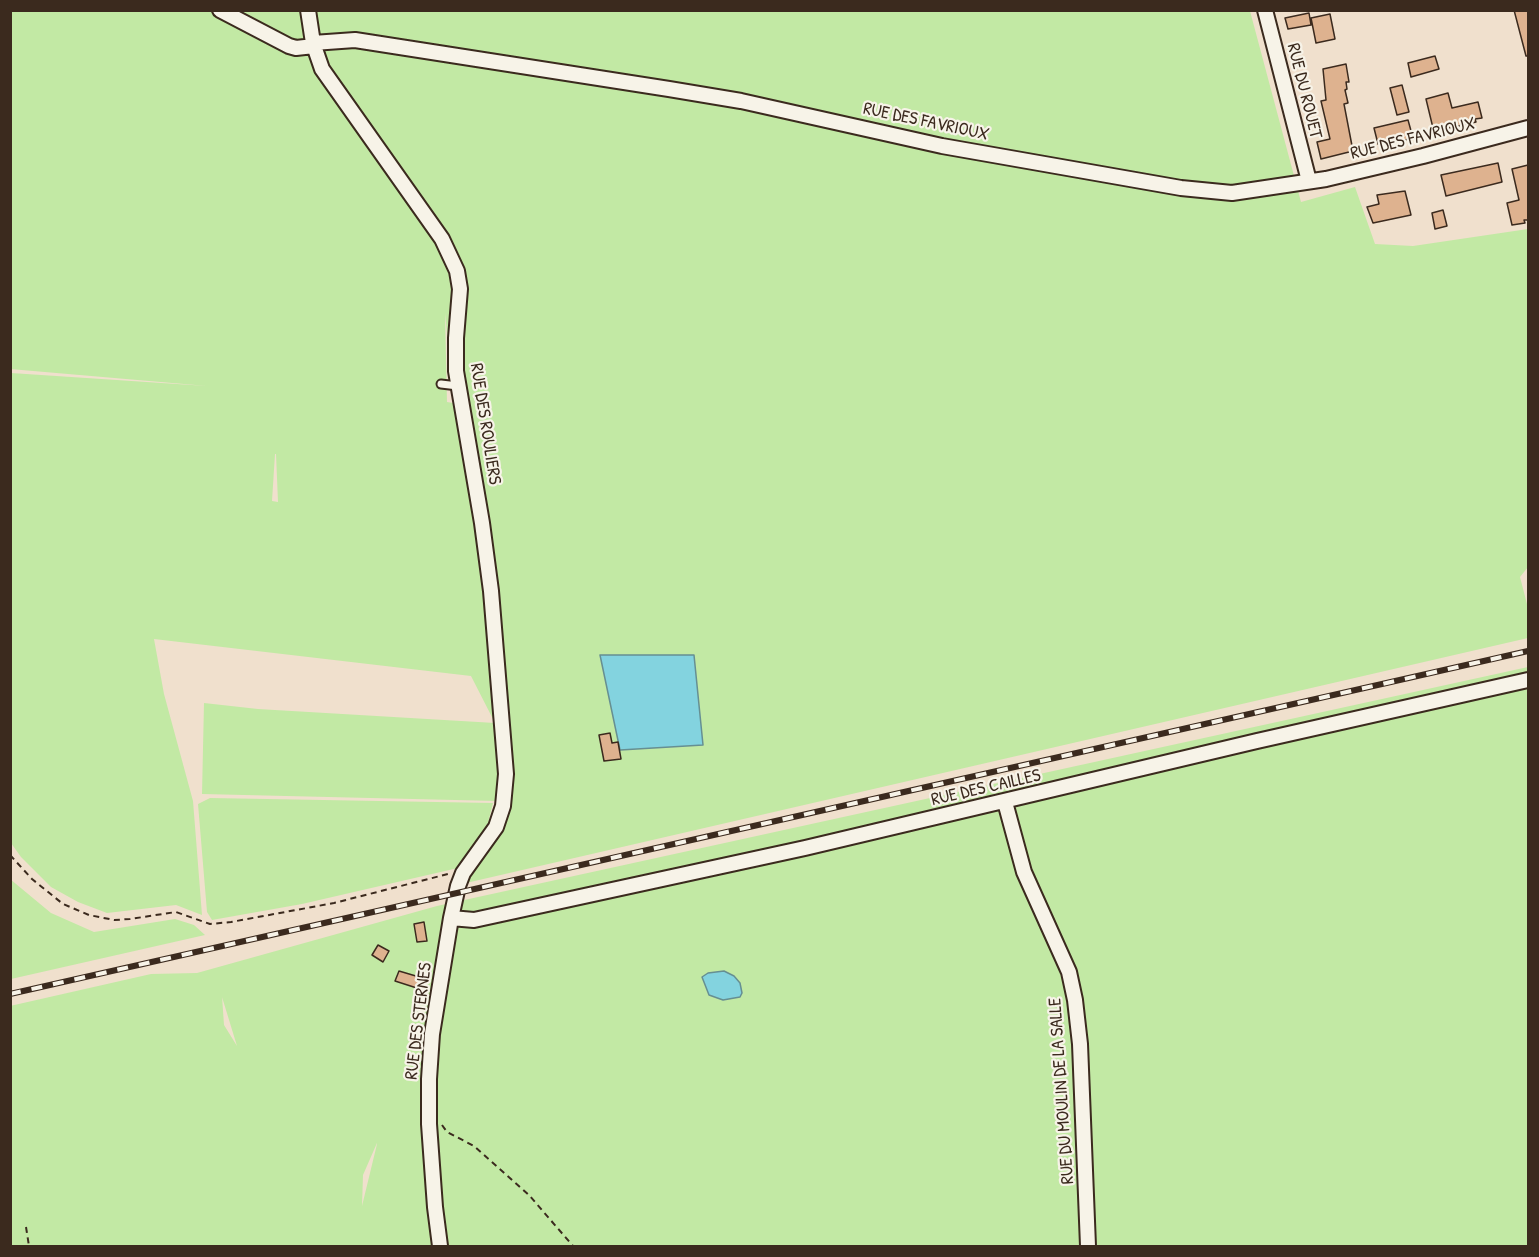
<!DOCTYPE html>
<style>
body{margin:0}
#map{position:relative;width:1539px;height:1257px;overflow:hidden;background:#f0e0cd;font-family:"Patrick Hand",sans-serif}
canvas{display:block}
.frame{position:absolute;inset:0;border:12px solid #3b2a1e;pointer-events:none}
</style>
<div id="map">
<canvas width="1539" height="1257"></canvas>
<div class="frame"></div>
</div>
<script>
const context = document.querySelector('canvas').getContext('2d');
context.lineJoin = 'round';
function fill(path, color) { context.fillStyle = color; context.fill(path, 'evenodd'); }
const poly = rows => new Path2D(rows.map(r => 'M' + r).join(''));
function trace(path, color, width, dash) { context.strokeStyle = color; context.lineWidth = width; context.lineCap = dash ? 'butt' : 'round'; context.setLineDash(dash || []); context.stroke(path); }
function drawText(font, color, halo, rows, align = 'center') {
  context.font = font + ' "Patrick Hand",sans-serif'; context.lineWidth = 4.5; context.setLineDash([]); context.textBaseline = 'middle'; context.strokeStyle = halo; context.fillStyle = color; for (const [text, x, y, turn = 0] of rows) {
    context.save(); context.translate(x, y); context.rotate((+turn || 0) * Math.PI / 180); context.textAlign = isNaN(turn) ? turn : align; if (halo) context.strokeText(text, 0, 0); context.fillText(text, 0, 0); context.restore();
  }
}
const green = poly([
 [11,11,1250,11,1301,202,1355,187,1375,244,1413,246,1528,229,1528,567,1520,577,1528,608,1528,638,466,883,488,824,458,868,302,904,212,920,207,912,198,804,210,798,493,803,488,823,497,801,202,794,204,703,258,709,495,723,471,676,154,639,164,694,193,801,202,915,176,905,107,913,78,902,51,887,21,857,11,843,11,373,207,386,10,369],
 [445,313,454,403,453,403,447,402],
 [275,454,276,454,278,502,272,501],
 [1528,667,1528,1246,11,1246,10,1006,151,974,197,973,437,906],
 [222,996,222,997,237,1046,224,1025],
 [377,1143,377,1144,362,1206,363,1175],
 [10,879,51,913,94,932,175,919,194,925,205,935,11,979]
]);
const water = poly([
 [600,655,694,655,703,745,620,750,600,655],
 [724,971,734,976,740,983,742,993,740,997,723,1000,709,995,702,977,708,973,724,971]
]);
const building = poly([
 [1514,10,1528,10,1528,56,1526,56,1514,10],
 [1309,13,1311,25,1288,29,1285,18,1309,13],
 [1330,14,1335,39,1316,43,1311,18,1330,14],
 [1435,56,1439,69,1411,77,1408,63,1435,56],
 [1346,64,1349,82,1346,82,1347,89,1345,90,1348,103,1344,104,1353,151,1321,159,1317,142,1330,139,1321,101,1326,100,1323,69,1346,64],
 [1402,85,1409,112,1397,115,1390,88,1402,85],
 [1448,93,1452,108,1478,102,1482,118,1475,119,1476,122,1449,128,1448,125,1433,128,1426,99,1448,93],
 [1408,120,1413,138,1384,145,1384,142,1378,144,1374,128,1408,120],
 [1498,163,1502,182,1446,196,1441,175,1498,163],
 [1528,165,1528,220,1524,220,1525,223,1512,225,1507,203,1519,200,1512,169,1528,165],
 [1405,191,1411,215,1373,223,1367,207,1379,204,1377,195,1405,191],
 [1443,210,1447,226,1435,229,1432,213,1443,210],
 [610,733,612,743,618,742,621,759,604,761,599,735,610,733],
 [424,922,427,941,417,942,414,924,424,922],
 [378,945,389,951,383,962,372,955,378,945],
 [399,971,426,979,423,990,395,981,399,971]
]);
const path = poly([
 [10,855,32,879,63,904,89,915,114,920,130,919,176,912,210,924,231,922,334,903,448,874],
 [442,1125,447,1132,474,1146,529,1195,573,1246],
 [26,1227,29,1246]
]);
const service = poly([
 [441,384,458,386]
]);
const minor = poly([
 [220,10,289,46,296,48,314,46],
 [308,10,313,43,322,69,442,239,457,271,460,289,456,338,456,371,482,523,491,591,506,774,503,806,496,827,463,873,458,886,451,918,432,1034,429,1079,429,1124,435,1207,440,1246],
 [1265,10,1309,181],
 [313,43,355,40,669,89,741,101,942,146,1181,188,1232,193,1326,179,1423,156,1528,128],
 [1005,802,1024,872,1069,972,1075,1000,1080,1044,1088,1246],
 [451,918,474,920,805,848,1257,741,1528,680]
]);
const rail = poly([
 [10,994,1528,651]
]);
const streetNames = [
 ["RUE DU ROUET",1304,91,76],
 ["RUE DES FAVRIOUX",926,122,12],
 ["RUE DES FAVRIOUX",1413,139,-14],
 ["RUE DES ROULIERS",485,424,81],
 ["RUE DES CAILLES",986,788,-13],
 ["RUE DES STERNES",419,1021,-83],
 ["RUE DU MOULIN DE LA SALLE",1062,1091,-94]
];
fill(green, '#c2e9a4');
fill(water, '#83d3df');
trace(water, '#668f92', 1.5);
fill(building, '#deb28f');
trace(building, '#3b2a1e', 1.5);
trace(service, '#3b2a1e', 11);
trace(minor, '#3b2a1e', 18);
trace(path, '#3b2a1e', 2, [6, 4.5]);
trace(service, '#f7f3e8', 7);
trace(minor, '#f7f3e8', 14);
trace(rail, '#3b2a1e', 6);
trace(rail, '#f7f3e8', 4, [11]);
drawText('18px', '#3b2a1e', '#f7f3e8', streetNames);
</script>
